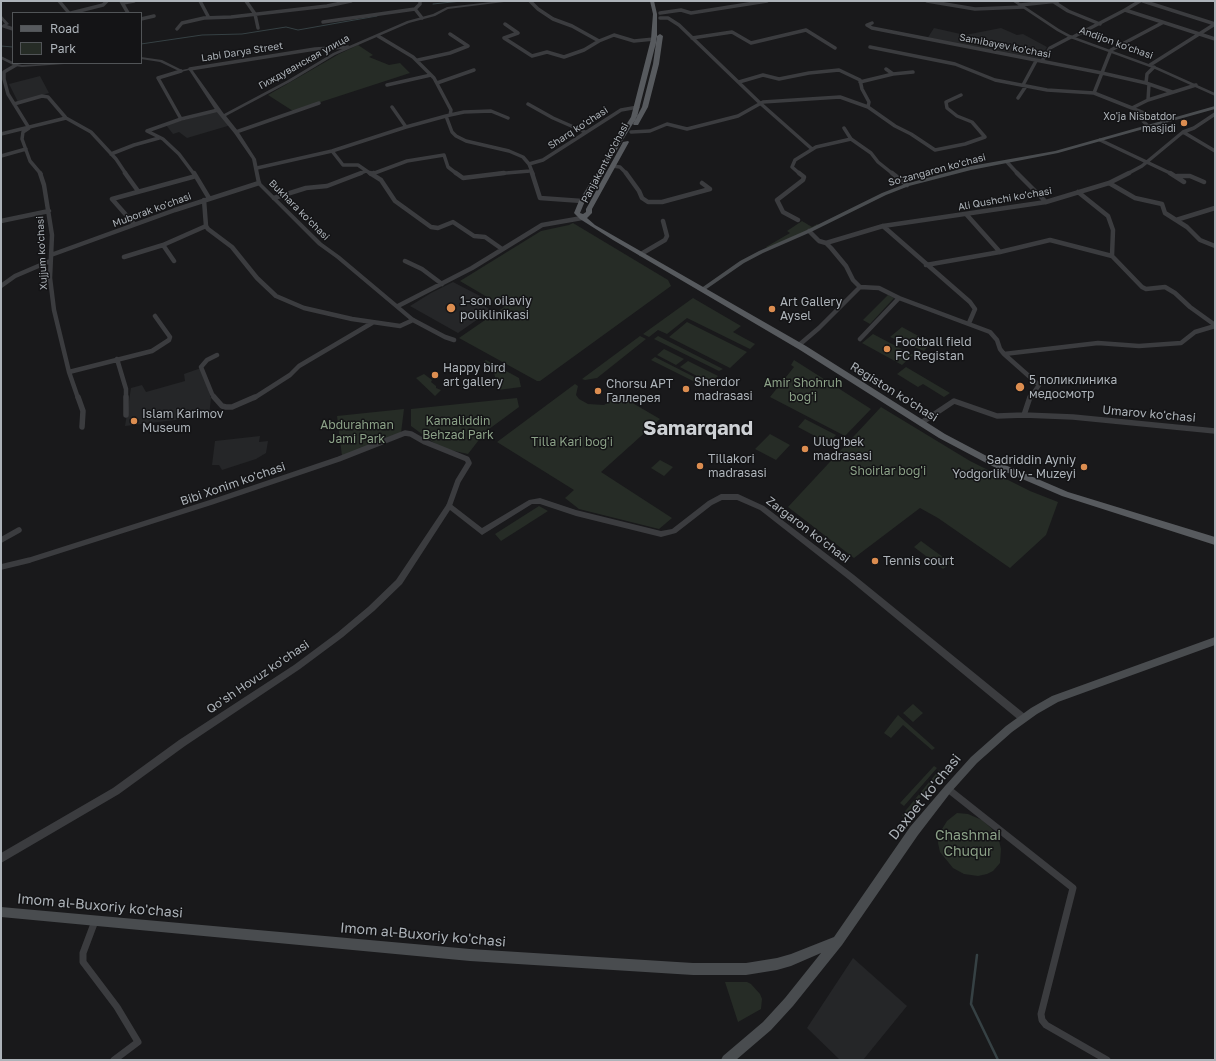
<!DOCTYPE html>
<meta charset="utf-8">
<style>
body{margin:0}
#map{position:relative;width:1216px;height:1061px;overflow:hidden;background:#19191b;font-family:"Golos Text",sans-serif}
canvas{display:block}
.frame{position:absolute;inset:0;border:2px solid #adb3b9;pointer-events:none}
.legend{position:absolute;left:12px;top:12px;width:130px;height:52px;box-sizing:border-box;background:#141416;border:1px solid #515457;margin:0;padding:5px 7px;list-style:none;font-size:12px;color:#adb3b9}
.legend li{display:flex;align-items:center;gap:8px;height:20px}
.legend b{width:20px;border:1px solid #515457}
</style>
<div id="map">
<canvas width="1216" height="1061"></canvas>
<div class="frame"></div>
<ul class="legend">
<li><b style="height:5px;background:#575a5e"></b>Road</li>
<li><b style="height:11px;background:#262c26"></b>Park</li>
</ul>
</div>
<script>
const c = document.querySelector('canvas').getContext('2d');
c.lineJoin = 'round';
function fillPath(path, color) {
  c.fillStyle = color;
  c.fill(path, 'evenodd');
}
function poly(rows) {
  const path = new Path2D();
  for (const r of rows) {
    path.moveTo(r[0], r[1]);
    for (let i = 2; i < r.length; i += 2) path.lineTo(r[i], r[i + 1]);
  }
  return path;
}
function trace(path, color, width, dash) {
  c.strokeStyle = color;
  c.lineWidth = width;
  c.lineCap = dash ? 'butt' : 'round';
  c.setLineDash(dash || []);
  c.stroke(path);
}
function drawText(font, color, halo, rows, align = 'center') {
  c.font = font + ' "Golos Text",sans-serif';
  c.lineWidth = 3;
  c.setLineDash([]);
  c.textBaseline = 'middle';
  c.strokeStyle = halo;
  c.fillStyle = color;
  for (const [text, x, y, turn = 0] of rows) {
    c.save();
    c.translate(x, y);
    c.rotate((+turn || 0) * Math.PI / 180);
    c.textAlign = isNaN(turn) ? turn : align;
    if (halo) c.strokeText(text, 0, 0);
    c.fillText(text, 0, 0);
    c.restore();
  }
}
const built = poly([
 [934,28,965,35,1001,28,1017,35,1023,34,1047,47,1039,61,927,39],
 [40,76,49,93,18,102,9,84],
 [219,110,231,125,187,138,179,132,173,134,166,125],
 [453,282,482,297,476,301,491,310,458,333,410,306,431,293],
 [201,368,211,398,209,416,125,426,131,388,142,385,146,392,185,381,184,374],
 [260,436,259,442,268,441,266,453,256,459,222,470,219,465,212,465,215,441],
 [853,958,907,1006,863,1060,840,1060,807,1028]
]);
const green = poly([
 [358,45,373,55,369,57,389,65,400,63,410,73,293,111,268,95,339,54],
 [802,221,812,227,817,224,820,226,769,249,766,247,790,233,787,231],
 [573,223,668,280,671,286,540,381,537,381,459,338,504,307,460,281,541,231,569,225],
 [888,295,894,298,870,324,863,320],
 [693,298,741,326,733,332,755,344,750,349,687,318,667,334,658,330,649,337,643,334],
 [687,322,747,352,730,368,669,337],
 [902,327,931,343,924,351,890,337],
 [873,334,913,355,902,365,862,343],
 [640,336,646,339,597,378,585,380,582,379],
 [658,336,723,369,719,371,654,339],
 [664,349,684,359,676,365,657,355],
 [655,357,706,383,703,386,651,360],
 [486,360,519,378,521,387,498,390,493,368,483,362],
 [794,360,871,409,845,436,770,397,794,367,791,365],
 [688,361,718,376,710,383,680,367],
 [906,367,950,393,944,397,923,384,918,387,897,374],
 [424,374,432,380,431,382,436,386,436,388,441,390,435,396,416,378],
 [575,384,578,386,576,395,579,399,588,404,604,405,612,400,617,394,660,419,601,472,672,518,659,529,579,509,565,498,574,490,497,442],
 [517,398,519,407,485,432,468,454,441,448,411,426,411,409],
 [881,407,970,461,1030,491,1058,502,1046,535,1010,568,938,518,920,508,854,558,788,507],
 [404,409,401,433,342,456,337,416],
 [805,419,836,435,828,443,798,427],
 [770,434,790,445,776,460,755,449],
 [660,460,673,467,664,476,651,468],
 [539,506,548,511,501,541,495,534],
 [921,541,951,563,943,569,914,547],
 [913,704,923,713,913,722,903,713],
 [898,715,935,748,932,750,903,725,891,738,884,733],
 [934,766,937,768,904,806,900,803],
 [939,770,941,772,904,817,902,815],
 [957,813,968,814,982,820,991,828,998,836,1001,849,1000,863,993,871,987,874,978,876,964,874,953,868,940,852,938,843,939,834,947,821],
 [725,982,747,982,751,984,760,994,762,999,761,1009,738,1022]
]);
const streamFar1 = poly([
 [433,4,462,1],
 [141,44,202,35,242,34,286,27,298,30,377,16],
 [1,46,13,47]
]);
const stream = poly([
 [977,955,971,1004,998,1060]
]);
const minorFar3 = poly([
 [59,1,69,13],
 [121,1,128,13],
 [200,1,209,18],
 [246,1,255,14,258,28],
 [420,1,420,4,415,9,422,18],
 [927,1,975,9,1023,7],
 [1140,1,1125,10,1215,39],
 [1143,1,1215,24],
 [1054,2,1068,11,1100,24],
 [123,3,134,1],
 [1020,5,1058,1],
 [71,13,103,5,107,1],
 [660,13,681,10,691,13,767,1],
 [660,18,668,18,679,25,760,103,812,149],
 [141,19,154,16],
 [323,22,415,9],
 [872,23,867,25,872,28,1102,73,1146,83,1172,92],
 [505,24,518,33,504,38,532,56,547,52,564,57,584,50,599,41,572,26,553,19,538,9,530,1],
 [4,26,13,29],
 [177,29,182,23,204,18,231,17,327,6,351,1],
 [378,36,413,57,434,78,451,110,450,115,446,116,452,132,456,136,466,141,509,151,523,157,529,164,533,174],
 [1073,37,1125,10],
 [692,38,732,32,751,43,806,30,835,48],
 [599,41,614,35,634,41,654,39],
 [870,47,955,64,995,80,1047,90,1094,93,1132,108,1148,100,1196,85],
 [418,60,450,53,468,46,450,34],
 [1042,61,1050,48,1071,37],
 [16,65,4,72,4,79,8,94,29,128,23,132,22,139,30,161,41,174],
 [1150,65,1215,24],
 [190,69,315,49,348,47],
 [886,69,893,74],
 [181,71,158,78,181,119],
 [739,82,763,75,779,79,809,73,839,70,860,80,862,89,869,102,868,107],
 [860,82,893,74,913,72],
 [437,83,474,70],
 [1146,83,1147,74,1154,67],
 [387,85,431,75],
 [1023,85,1036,61],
 [1094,93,1111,50,1162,23],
 [1018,98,1026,86],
 [1148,100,1149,84],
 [14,104,42,96,48,97,66,118,91,132,116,159,126,174],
 [528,104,553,118,585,132],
 [392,107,406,127],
 [1132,108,1147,114,1143,121,1148,126],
 [450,115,464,112,491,111,508,118],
 [844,128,851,139],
 [236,132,319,103],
 [631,132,650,131,667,124,687,129,738,116,763,102,840,97,868,107,895,126,911,134,935,150,965,144,985,137,972,122,957,116,947,108,946,102,961,95],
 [1183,132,1215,151],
 [1,134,66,118],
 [1100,140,1172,174],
 [332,151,343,165,358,165,371,174],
 [111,154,134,145,159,138],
 [1,156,26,149],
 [1007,162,1018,174],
 [529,164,543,160,621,110,638,107],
 [612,166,620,167,627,174],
 [257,168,332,151,406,127,446,116],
 [194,174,179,154,163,139,147,131,181,119,218,110],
 [359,174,366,171],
 [372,174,407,161,444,155,448,167,457,174],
 [494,174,530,171],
 [800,174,792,167,795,160,816,147,851,139,871,153,878,162,893,174],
 [1127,174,1142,166,1183,132,1194,128,1215,114]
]);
const minorFar2 = poly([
 [40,173,44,185,52,235,50,278,54,310,69,372,78,398],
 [125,173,138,191],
 [194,173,209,198],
 [370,173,381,180,395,201,431,227,438,228,453,222,474,236,485,237,502,249],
 [456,173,463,178,504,173],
 [532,173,540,198,582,201],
 [626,173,639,191,642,198,648,202,662,202,710,189,702,183],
 [892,173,907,185],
 [1017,173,1046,202],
 [1170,173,1184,182],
 [371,174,374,173],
 [1177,176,1190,176,1204,182],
 [1109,183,1135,198,1162,204,1165,213,1187,227,1200,240,1215,246],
 [1078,192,1108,216,1113,230,1112,256,1142,287,1146,289,1165,287,1175,293,1190,307,1215,325],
 [274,198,306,188,327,186,361,173],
 [204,200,206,226,208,229,232,247,257,278,276,296,304,308,352,319,400,326,413,320,445,337,454,340],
 [966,214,1000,252],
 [798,220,783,212,777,200,803,180,804,177,799,173],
 [1176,220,1215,208],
 [1,221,49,211],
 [134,224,112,199,196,176],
 [883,226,970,302,975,309,969,323],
 [826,243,883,226,1046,202,1109,183,1129,173],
 [641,254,665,240,667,236,663,221],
 [51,255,175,210,259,183],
 [124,257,163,245],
 [174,261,163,245,206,226],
 [405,261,422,269,442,284],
 [926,265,1000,252,1050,240,1112,256],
 [1,286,15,276,50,261],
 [860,287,879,288,899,298,990,332,997,340,1000,349,1004,354,1039,385,1030,398],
 [398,306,472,268,542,225,582,218],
 [860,339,899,298],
 [799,345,819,328,860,287,853,280,846,266,831,248,826,243,819,241,809,231],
 [1004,354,1098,343,1139,346,1181,343,1195,332,1215,326],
 [117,359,126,389,126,398],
 [69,372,152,351,169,340,170,337,155,316],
 [215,398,212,394,201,367,207,360,217,355],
 [254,398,290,375,299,366,372,323]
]);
const minorFar1 = poly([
 [78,397,83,411,82,427],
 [126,397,126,415],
 [214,397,222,406,226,407,232,407,255,397],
 [1024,415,1030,397],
 [921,423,954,401,997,416,1024,415,1073,417,1215,431],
 [1,540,19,530],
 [1,567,30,560,212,502,339,459,405,433,411,434,425,442,467,459,469,463,458,481,449,506]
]);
const minor = poly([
 [948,789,1073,888,1041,1014,1042,1020,1046,1025,1107,1060],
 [95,921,83,953,83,962,117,1007,138,1042,114,1060]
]);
const tertiary = poly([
 [500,1,512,1,448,9,435,16,409,23,335,55,290,82,226,116,238,131,256,159,261,183,322,243,340,256,415,319,415,321,413,322,411,321,336,258,318,245,257,184,252,159,234,133,216,111,189,70,181,72,160,62,141,59,141,57,162,60,182,70,191,68,224,114,288,80,333,53,407,21,433,14,447,7,500,1],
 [1012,1,1017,1,1059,29,1072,36,1157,67,1215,93,1215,96,1155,69,1070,38,1057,31,1012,1],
 [1,15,9,24,1,28,1,26,5,24,1,19,1,15],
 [1,56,13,62,13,63,22,65,66,63,64,64,22,67,15,66,1,59,1,56],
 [721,494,738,494,764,506,854,575,1026,715,1027,718,1026,721,1023,722,1020,721,848,579,760,510,737,500,722,500,712,505,676,533,661,537,576,516,540,504,532,504,482,535,450,510,402,584,374,611,343,637,300,669,185,746,119,794,1,863,1,853,113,788,179,740,294,665,337,633,368,607,396,580,447,504,451,504,482,528,529,500,540,498,576,510,661,531,672,529,708,501,721,494]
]);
const secondary = poly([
 [1215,106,1215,109,1058,153,971,170,909,186,886,195,811,232,763,253,744,263,705,290,703,291,700,289,740,261,759,251,807,230,882,193,905,184,971,166,1055,151,1215,106],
 [1215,637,1215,645,1058,702,1037,714,1012,732,977,763,951,792,918,835,842,945,793,1006,771,1030,736,1060,721,1060,723,1056,763,1022,785,998,821,953,791,966,777,970,746,975,693,975,470,961,1,917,1,907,470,949,693,963,746,963,777,958,791,954,834,937,910,827,945,786,971,757,1006,726,1031,708,1052,696,1215,637]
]);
const primary = poly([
 [650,1,654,1,657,14,657,39,637,117,585,201,580,213,583,214,586,212,586,209,623,142,628,141,629,142,592,209,592,213,587,218,595,225,806,346,945,434,998,462,1068,492,1215,537,1215,545,1062,496,992,466,939,438,800,350,613,240,580,219,574,213,579,201,631,117,651,39,653,14,650,1],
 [660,34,663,36,659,64,648,107,638,125,634,125,633,124,642,107,653,64,657,36,660,34]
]);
const markers = [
 [1184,123,4,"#dc8d50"],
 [451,308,5,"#dc8d50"],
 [772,309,4,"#dc8d50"],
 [887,349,4,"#dc8d50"],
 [435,375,4,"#dc8d50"],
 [1020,387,5,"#dc8d50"],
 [686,389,4,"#dc8d50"],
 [598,391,4,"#dc8d50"],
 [134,421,4,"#dc8d50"],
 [805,449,4,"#dc8d50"],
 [700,466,4,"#dc8d50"],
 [1084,467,4,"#dc8d50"],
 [875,561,4,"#dc8d50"]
];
const farStreetnames = [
 ["Andijon ko'chasi",1116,43,20],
 ["Samibayev ko'chasi",1005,46,11],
 ["Labi Darya Street",242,52,-9],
 ["Гиждуванская улица",304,62,-29],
 ["Sharq ko'chasi",578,128,-33],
 ["Panjakent ko'chasi",605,163,-62],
 ["So'zangaron ko'chasi",937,170,-15],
 ["Ali Qushchi ko'chasi",1005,199,-10],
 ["Muborak ko'chasi",152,210,-20],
 ["Bukhara ko'chasi",299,210,45],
 ["Xujjum ko'chasi",42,253,-93]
];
const farPoinames = [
 ["Xo'ja Nisbatdor",1176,117],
 ["masjidi",1176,129]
];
const poiNames = [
 ["1-son oilaviy",460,301],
 ["poliklinikasi",460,315],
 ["Art Gallery",780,302],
 ["Aysel",780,316],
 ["Football field",895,342],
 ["FC Registan",895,356],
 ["Happy bird",443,368],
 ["art gallery",443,382],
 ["5 поликлиника",1029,380],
 ["медосмотр",1029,394],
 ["Sherdor",694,382],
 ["madrasasi",694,396],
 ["Chorsu АРТ",606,384],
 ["Галлерея",606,398],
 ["Islam Karimov",142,414],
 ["Museum",142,428],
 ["Ulug'bek",813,442],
 ["mаdrаsasi",813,456],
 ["Tillаkori",708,459],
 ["madrasasi",708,473],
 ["Sadriddin Ayniy",1076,460,"right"],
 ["Yodgorlik Uy - Muzeyi",1076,474,"right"],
 ["Tennis court",883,561]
];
const parkNames = [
 ["Amir Shohruh",803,383],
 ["bog'i",803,397],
 ["Kamaliddin",458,421],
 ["Behzad Park",458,435],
 ["Abdurahman",357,425],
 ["Jami Park",357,439],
 ["Tilla Kari bog'i",572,442],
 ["Shoirlar bog'i",888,471]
];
const streetNames = [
 ["Registon ko'chasi",894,392,32],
 ["Umarov ko'chasi",1149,414,5],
 ["Bibi Xonim ko'chasi",233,484,-19],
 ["Zargaron ko'chasi",808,530,37],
 ["Qo'sh Hovuz ko'chasi",258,677,-34]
];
const nearStreetnames = [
 ["Daxbet ko'chasi",925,797,-51],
 ["Imom al-Buxoriy ko'chasi",100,906,5],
 ["Imom al-Buxoriy ko'chasi",423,935,5]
];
const nearParknames = [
 ["Chashmai",968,836],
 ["Chuqur",968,852]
];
const townNames = [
 ["Samarqand",698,429]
];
fillPath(built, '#252628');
fillPath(green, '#262c26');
trace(streamFar1, '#364144', 1);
trace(stream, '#364144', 2.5);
trace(minorFar3, '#3b3c3f', 3.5);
trace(minorFar2, '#3b3c3f', 4.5);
trace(minorFar1, '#3b3c3f', 5.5);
trace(minor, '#3b3c3f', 7);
fillPath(tertiary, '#3b3c3f');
fillPath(secondary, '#494c4f');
fillPath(primary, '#575a5e');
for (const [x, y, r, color] of markers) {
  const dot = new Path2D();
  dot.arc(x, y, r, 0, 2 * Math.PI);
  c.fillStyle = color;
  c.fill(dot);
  trace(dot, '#141416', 1.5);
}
drawText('10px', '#adb3b9', '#141416', farStreetnames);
drawText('10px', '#adb3b9', '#141416', farPoinames, 'right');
drawText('12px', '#adb3b9', '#141416', poiNames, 'left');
drawText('12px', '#8ba187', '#141416', parkNames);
drawText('12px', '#adb3b9', '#141416', streetNames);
drawText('14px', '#adb3b9', '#141416', nearStreetnames);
drawText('14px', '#8ba187', '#141416', nearParknames);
drawText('bold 20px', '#ced1d5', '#141416', townNames);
</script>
